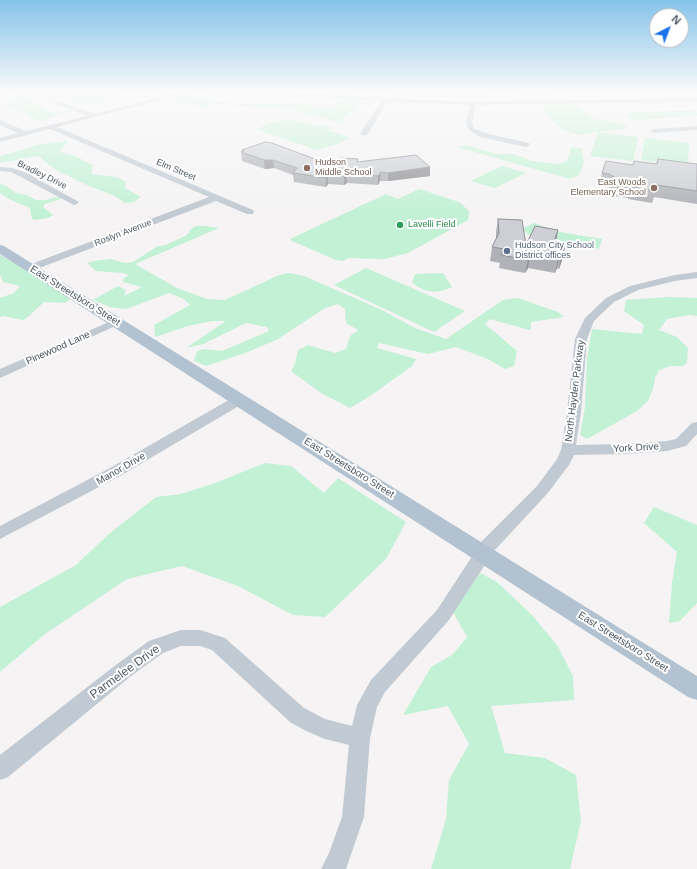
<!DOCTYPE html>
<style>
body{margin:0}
#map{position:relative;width:697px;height:869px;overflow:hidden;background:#f5f3f3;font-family:Helvetica,sans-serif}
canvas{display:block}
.north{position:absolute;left:649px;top:8px;width:40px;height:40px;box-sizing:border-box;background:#fff;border:1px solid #b7bbc0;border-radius:50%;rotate:42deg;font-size:11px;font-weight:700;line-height:16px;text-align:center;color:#4a5661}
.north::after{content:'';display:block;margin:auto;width:14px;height:18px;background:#1a73e8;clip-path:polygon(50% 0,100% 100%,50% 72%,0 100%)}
</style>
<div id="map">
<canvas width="697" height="869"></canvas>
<div class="north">N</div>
</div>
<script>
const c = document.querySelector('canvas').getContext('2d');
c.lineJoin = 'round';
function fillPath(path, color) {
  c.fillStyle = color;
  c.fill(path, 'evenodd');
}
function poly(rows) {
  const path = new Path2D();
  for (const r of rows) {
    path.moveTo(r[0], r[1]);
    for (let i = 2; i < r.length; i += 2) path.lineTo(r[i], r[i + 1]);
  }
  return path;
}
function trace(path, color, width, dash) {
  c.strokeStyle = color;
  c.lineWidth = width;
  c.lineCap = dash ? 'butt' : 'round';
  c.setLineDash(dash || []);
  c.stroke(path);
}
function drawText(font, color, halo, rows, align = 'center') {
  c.font = font + ' Helvetica,sans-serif';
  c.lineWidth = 4;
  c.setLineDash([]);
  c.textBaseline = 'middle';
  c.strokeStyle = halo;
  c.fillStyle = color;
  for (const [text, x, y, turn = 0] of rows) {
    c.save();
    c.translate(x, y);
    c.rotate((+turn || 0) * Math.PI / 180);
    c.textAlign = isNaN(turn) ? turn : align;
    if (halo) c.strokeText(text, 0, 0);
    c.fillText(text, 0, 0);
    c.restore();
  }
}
const green = poly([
 [33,91,87,91,126,96,85,105,65,98,43,102,32,98,26,99,41,106,48,111,56,113,76,110,77,111,55,115,54,117,38,122,24,111,1,108,13,100,13,96],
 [389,91,479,91,487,93,488,98,411,97,397,96],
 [188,95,197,98,238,104,305,103,324,107,335,105,338,101,368,102,342,118,344,124,294,110,211,104,208,108,163,101],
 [544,105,576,105,582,111,591,115,594,119,610,121,627,126,625,129,598,132,638,137,633,161,590,156,598,132,580,135,563,130,548,117,544,112],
 [691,110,697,113,697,116,635,120,625,117,635,112],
 [291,119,314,126,320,124,333,128,327,130,350,138,338,144,316,150,256,129,271,123],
 [645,138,689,143,688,166,641,160],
 [69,141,60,150,63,153,75,156,93,165,91,174,116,177,125,181,125,188,141,197,134,202,125,203,115,196,89,186,56,170,38,156,0,163,0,156,41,144],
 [467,145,497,154,513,154,533,161,558,164,567,161,571,147,582,148,584,163,579,175,570,179,457,147],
 [502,166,526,173,495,188,470,181],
 [0,184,5,185,16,193,27,195,36,200,46,200,60,196,64,198,45,204,43,207,53,215,48,218,36,220,32,219,30,208,9,199,0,193],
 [419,189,459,202,469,211,468,220,408,253,384,259,348,258,343,261,336,260,292,241,290,239,386,194,398,199],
 [534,223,560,232,602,239,599,249,533,238,522,229],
 [196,226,206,226,219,228,135,264,177,288,207,299,225,300,279,275,289,273,304,276,382,310,415,328,446,339,503,300,518,298,558,312,564,317,531,322,531,329,529,330,490,319,485,324,517,351,514,366,505,369,488,359,456,347,428,354,379,343,377,348,416,359,412,366,370,396,350,408,321,393,291,371,295,364,298,350,308,345,335,353,346,349,350,336,358,330,346,323,345,309,338,304,325,308,278,339,248,352,206,366,194,361,197,351,204,349,222,351,269,331,267,327,246,323,203,344,186,348,226,321,212,321,188,326,155,337,154,325,190,305,184,299,169,293,126,309,110,307,93,300,118,286,126,290,124,296,142,287,123,282,124,278,129,275,123,273,96,271,87,263,94,261,111,259,125,263,133,262,158,246,166,245,187,235,191,229],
 [0,255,17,264,73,297,65,303,44,302,28,317,23,320,3,316,0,317,0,298,14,293,20,286,3,282,0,274],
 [366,268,465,311,434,332,334,285],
 [443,273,452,287,444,290,435,292,424,290,416,286,412,282,415,274],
 [669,297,697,298,697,316,689,315,667,319,659,330,677,337,688,348,687,363,683,366,671,366,659,370,655,378,653,389,648,401,637,411,587,439,580,435,585,407,587,358,592,329,642,334,644,325,624,311,626,300],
 [265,463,291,466,324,493,338,478,406,522,386,559,325,617,293,615,238,586,182,566,127,579,45,634,0,672,0,607,76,565,110,533,156,497,181,494,215,483],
 [654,507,697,525,697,603,680,621,669,623,672,583,677,552,644,523],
 [480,573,497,582,531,614,557,645,573,676,574,700,491,706,505,753,545,758,576,775,581,821,570,869,431,869,446,819,449,780,469,744,448,706,403,715,431,667,452,655,467,637,453,612]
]);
const minor = poly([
 [3,91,14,91,0,96,0,92,3,91],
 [183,91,194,91,57,127,253,210,254,212,253,214,247,214,216,201,34,270,26,270,25,268,26,266,209,197,50,129,0,142,0,138,18,133,0,125,0,120,26,131,87,116,54,103,54,101,58,101,95,114,183,91],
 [208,91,253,91,455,101,697,98,697,102,476,105,472,123,474,128,485,133,529,143,530,145,526,147,480,137,469,130,466,123,470,105,387,102,368,134,364,136,360,134,381,101,211,93,208,91],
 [516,91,532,91,547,95,544,97,516,91],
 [697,126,697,130,654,133,650,131,654,129,697,126],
 [0,167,12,168,25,172,79,202,75,205,72,204,19,176,11,172,0,171,0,167],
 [697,272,697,278,675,281,638,290,614,302,594,321,587,339,581,412,576,445,626,444,667,441,676,439,692,423,697,422,697,434,686,446,667,451,626,454,574,455,569,465,547,494,494,551,449,620,385,692,377,707,370,738,364,817,346,869,321,869,329,853,342,817,349,745,325,739,306,731,290,722,212,650,200,646,181,646,163,653,131,676,8,777,0,780,0,755,117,664,149,641,181,630,200,630,225,638,304,708,325,719,352,726,357,705,371,680,437,610,482,541,537,486,557,459,561,450,567,412,575,339,585,318,606,298,630,286,675,275,697,272],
 [116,319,120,320,122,322,120,324,0,378,0,369,116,319],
 [239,396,244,397,246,400,244,403,120,476,0,539,0,526,110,468,234,397,239,396]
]);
const major = poly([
 [0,245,4,246,697,676,697,700,688,697,0,254,0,245]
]);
const wall = poly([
 [242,150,315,159,430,167,430,176,388,181,380,181,378,185,347,183,344,185,328,184,326,187,294,182,293,175,274,168,265,169,242,161,241,152,242,152],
 [658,159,697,166,697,204,654,197,652,203,628,199,628,198,614,196,615,191,606,186,599,185,602,173,633,165,656,164],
 [498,219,526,245,556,242,563,257,559,269,557,268,555,273,528,268,525,273,499,268,500,263,490,261,492,247,496,238,496,232]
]);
const shadedWall = poly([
 [264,160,273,160,274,168,265,169],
 [430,167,430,176,388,181,388,173],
 [381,172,380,181,378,185,378,176],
 [347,174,347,183,344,185,344,176],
 [328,175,328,184,326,187,326,178],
 [558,230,556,243,554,241],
 [566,243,563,257,559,269,561,255],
 [530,254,528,268,525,273,528,260],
 [560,255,557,268,555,273,558,259]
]);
const building = poly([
 [265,142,272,143,315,159,338,160,339,158,358,159,357,162,416,155,430,167,388,173,381,172,378,176,347,174,344,176,328,175,326,178,293,173,297,168,273,160,264,160,241,152,244,151,242,150,265,142],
 [658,159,697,164,697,191,657,185,656,191,631,187,631,186,617,184,618,179,609,174,602,173,606,161,633,165,634,161,657,164,658,159],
 [498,219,522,220,526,245,535,226,558,230,554,241,566,243,561,255,560,255,558,259,530,254,528,260,501,255,504,249,492,247,499,233,498,219]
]);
const markers = [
 [307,168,4,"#8d6e63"],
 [654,188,4,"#8d6e63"],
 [400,225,4,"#2e9e5b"],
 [507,251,4,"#5c6f8a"]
];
const farEducationnames = [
 ["Hudson",315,163],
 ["Middle School",315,173],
 ["East Woods",646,183,"right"],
 ["Elementary School",646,193,"right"]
];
const farStreetnames = [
 ["Elm Street",176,170,23],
 ["Bradley Drive",42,175,26],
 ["Roslyn Avenue",123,233,-21]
];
const farLeisurenames = [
 ["Lavelli Field",408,225]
];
const farServicenames = [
 ["Hudson City School",515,246],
 ["District offices",515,256]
];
const streetNames = [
 ["East Streetsboro Street",75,296,32],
 ["Pinewood Lane",58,348,-24],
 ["North Hayden Parkway",575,391,-83],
 ["York Drive",636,448,-3],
 ["East Streetsboro Street",349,468,32],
 ["Manor Drive",121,469,-30],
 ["East Streetsboro Street",623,642,32]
];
const nearStreetnames = [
 ["Parmelee Drive",125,672,-36]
];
fillPath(green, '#c3f1d5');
fillPath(minor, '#c1cad2');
fillPath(major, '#b3c2d1');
fillPath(wall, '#b0b2b7');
fillPath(shadedWall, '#909195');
fillPath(building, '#cdcfd5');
trace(building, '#909195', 1);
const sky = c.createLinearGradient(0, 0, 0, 213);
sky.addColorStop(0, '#85c3ea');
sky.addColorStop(0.43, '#fafafa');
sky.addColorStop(1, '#fafafa00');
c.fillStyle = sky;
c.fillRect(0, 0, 697, 213);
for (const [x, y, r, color] of markers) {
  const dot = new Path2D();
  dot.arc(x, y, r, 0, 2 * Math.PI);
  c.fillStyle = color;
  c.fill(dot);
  trace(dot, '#fff', 1.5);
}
drawText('9px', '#785e54', '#fff', farEducationnames, 'left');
drawText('9px', '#4a5661', '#fff', farStreetnames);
drawText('9px', '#27864d', '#fff', farLeisurenames, 'left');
drawText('9px', '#4e5e75', '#fff', farServicenames, 'left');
drawText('10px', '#4a5661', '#fff', streetNames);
drawText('12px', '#4a5661', '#fff', nearStreetnames);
</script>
